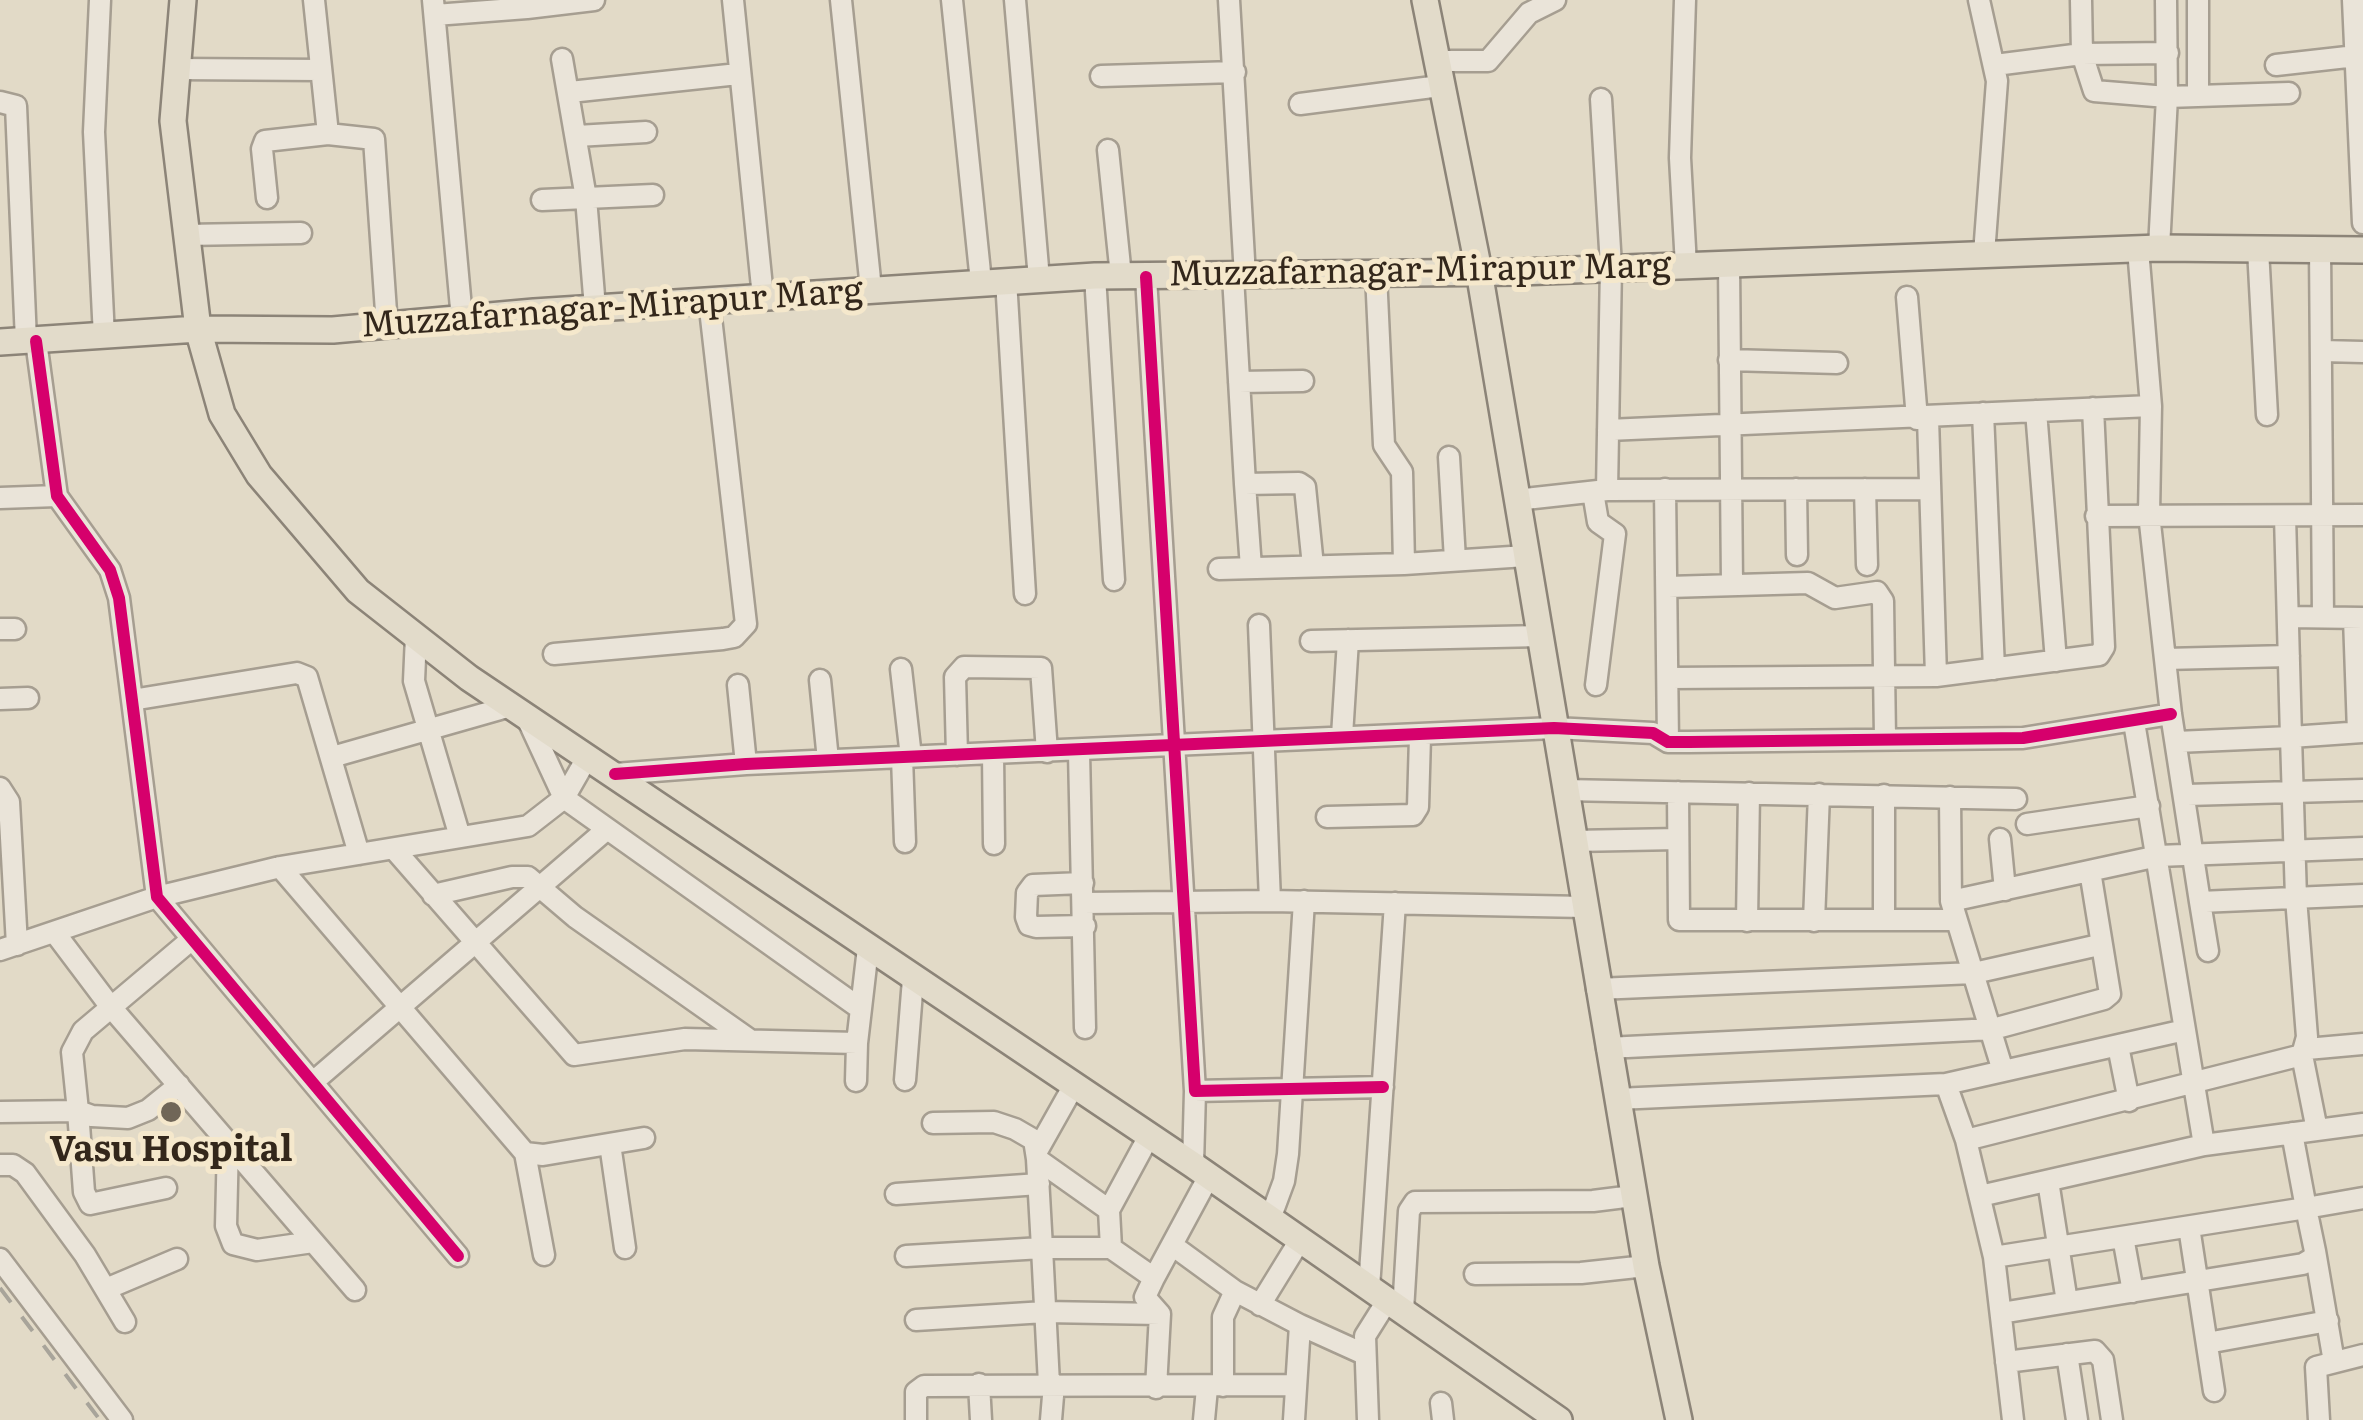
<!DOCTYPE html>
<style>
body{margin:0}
canvas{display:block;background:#e2dac7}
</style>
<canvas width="2363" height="1420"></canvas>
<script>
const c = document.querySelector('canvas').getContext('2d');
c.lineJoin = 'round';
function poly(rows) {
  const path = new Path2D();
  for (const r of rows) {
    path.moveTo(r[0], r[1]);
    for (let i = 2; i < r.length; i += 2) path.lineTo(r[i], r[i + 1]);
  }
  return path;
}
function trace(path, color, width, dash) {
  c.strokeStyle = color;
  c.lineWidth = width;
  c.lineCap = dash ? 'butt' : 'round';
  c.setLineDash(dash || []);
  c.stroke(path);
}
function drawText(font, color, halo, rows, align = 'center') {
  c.font = font + ' Literata,serif';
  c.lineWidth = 10;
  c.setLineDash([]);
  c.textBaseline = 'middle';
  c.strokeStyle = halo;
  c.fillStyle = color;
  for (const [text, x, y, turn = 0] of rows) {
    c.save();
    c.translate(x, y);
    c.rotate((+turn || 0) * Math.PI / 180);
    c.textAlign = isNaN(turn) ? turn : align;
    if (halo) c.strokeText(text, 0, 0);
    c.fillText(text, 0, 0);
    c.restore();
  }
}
const minor = poly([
 [100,0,94,132,104,337],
 [314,0,328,134],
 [433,0,462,319],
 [526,0,527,8,594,0],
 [733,0,763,297],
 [841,0,871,289],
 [952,0,981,282],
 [1015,0,1039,279],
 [1229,0,1245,276],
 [1685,0,1680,158,1686,266],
 [1979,0,1997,81,1984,254],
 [2081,0,2082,54,2094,91,2167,97,2166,0],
 [2353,0,2363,223],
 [435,15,527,8],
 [562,59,586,198,595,308],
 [1436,61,1488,61,1529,13,1555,0],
 [1995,65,2082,54,2168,53],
 [2276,65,2356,56],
 [177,69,319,70],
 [1101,76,1235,72],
 [570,92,738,74],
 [2198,96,2198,0],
 [1601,99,1611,266,1607,490],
 [0,102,16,106,26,341],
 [1300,104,1440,86],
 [577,136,646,132],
 [1108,150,1121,276],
 [267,198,262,149,265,141,328,134,374,139,387,326],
 [542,200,653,195],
 [185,235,301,233],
 [2159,248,2167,97,2289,93],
 [2258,249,2267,415],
 [2320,249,2323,617],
 [1729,264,1732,584],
 [1376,274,1384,445,1402,472,1404,564,1526,556],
 [1095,276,1114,580],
 [1233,276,1245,484],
 [1146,277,1195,1091,1383,1087],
 [1006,280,1025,594],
 [1907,297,1917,419],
 [36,341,57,496,110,570,119,598,157,897,458,1256],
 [2322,351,2363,352],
 [1729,360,1837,363],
 [1239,382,1303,381],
 [2151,406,2149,514,2171,714,2200,902,2363,895],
 [2036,411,2056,661],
 [1983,413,1994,669],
 [1928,418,1936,676],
 [1608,430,2151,406,2138,249],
 [1449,457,1455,560],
 [1665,489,1668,742],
 [1796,489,1797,555],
 [1865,489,1867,565],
 [1593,492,1598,522,1615,534,1596,685],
 [0,498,57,496],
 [1516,500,1607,490,1929,489],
 [2096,516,2363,515],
 [1251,568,1245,484,1299,483,1305,487,1313,566],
 [1219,569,1404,564],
 [1668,587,1808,583,1835,598,1877,592,1883,601,1885,738],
 [2288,617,2363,618],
 [2354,618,2358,732],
 [1259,625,1270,901],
 [0,629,15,629],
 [416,636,414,681,460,837],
 [1311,641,1541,636],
 [554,654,723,639,734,637,746,624,709,300],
 [2165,659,2289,656],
 [901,669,911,757],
 [1670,678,1936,676,2099,655,2104,647,2093,408],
 [820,680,828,760],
 [738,685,746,764],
 [0,699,28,698],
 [132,700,297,673,307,677,359,854],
 [526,716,564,798,861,1009],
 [2134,722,2204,1145],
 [1342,736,1348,640],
 [2176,742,2291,737,2285,516],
 [1079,752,1085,1028],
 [993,753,994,844],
 [957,755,955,677,964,667,1041,668,1047,752],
 [332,757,511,706],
 [902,757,905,842],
 [615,774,746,764,1554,728,1653,733,1668,742,1689,742,2023,738,2171,714],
 [0,788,9,802,17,945],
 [1564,790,2016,799],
 [1678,792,1679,920,1956,920],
 [2187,795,2363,790],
 [1950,797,1951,901,2003,1071],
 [1327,817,1413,815,1418,807,1420,737],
 [2027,824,2149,806],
 [2000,839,2005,890],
 [1573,841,1678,839],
 [394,849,574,1055,685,1039,857,1043,868,948],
 [280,867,525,1153,543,1155,644,1138],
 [1083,883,1033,885,1027,893,1026,917,1029,925,1036,927,1085,926],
 [433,895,512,877,528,877,575,917,750,1040],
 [1951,901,2158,856,2363,848],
 [2200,902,2208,951],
 [1084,903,1270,901,1585,907],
 [1884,919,1884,795],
 [1747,921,1749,793],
 [1814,921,1819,794],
 [55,933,110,1006,355,1290],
 [0,950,157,897,280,867,528,826,564,798,588,756],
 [1597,989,1974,973,2099,945],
 [2118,1046,2129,1101],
 [1607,1048,1993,1029,2104,999,2110,994,2090,871],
 [2307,1049,2363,1044],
 [2302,1055,2317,1130],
 [905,1080,913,979],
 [856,1081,857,1043],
 [313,1082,606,830],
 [1946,1084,1966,1140,1994,1257,2013,1420],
 [179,1085,148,1110,128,1118,92,1116,78,1111,72,1052,83,1031,192,939],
 [1617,1099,1946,1084,2185,1030],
 [0,1112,78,1111,84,1192,90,1204,166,1188],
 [933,1123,994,1122,1015,1129,1034,1140,1037,1159,1109,1210,1111,1248,1154,1278,1145,1297,1160,1314,1156,1388],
 [2292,1133,2306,1208,2363,1198],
 [1966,1140,2302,1055,2307,1037,2296,898,2291,737,2363,732],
 [228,1142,226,1226,233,1244,257,1250,313,1242],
 [610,1144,625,1248],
 [1037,1151,1073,1087],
 [525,1153,544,1255],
 [1037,1159,1042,1248,1111,1248],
 [0,1165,13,1165,25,1173,85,1255,125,1322],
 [1193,1165,1195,1091],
 [2048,1181,2067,1302],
 [896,1194,1039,1184],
 [1980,1196,2204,1145,2363,1124],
 [1109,1210,1149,1136],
 [1270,1219,1284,1181,1288,1154,1304,901],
 [2189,1227,2214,1391],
 [2123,1237,2133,1292],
 [1172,1245,1235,1291,1300,1325,1294,1420],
 [2315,1251,2334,1362],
 [906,1256,1042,1248,1049,1384],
 [1994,1257,2306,1208,2315,1251,2313,1258,2303,1264,2001,1313],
 [0,1259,122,1420],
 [1475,1274,1581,1273,1646,1266],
 [1154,1278,1209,1176],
 [1369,1288,1395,903],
 [106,1289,177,1259],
 [1260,1305,1300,1240],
 [1403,1311,1409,1211,1415,1202,1593,1201,1633,1196],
 [916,1320,1045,1312,1160,1314],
 [1300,1325,1364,1354],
 [2207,1343,2328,1321],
 [2067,1354,2077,1420],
 [2006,1362,2095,1351,2103,1360,2112,1420],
 [979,1384,981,1420],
 [1223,1386,1223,1317,1235,1291],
 [1441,1403,1443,1420],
 [916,1420,916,1392,924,1386,1296,1385],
 [1051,1420,1054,1384],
 [1204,1420,1207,1388],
 [1368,1420,1365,1336,1387,1301],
 [2319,1420,2316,1367,2363,1355]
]);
const major = poly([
 [183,0,173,121,198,329,222,414,259,475,358,591,469,678,1193,1165,1559,1420],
 [1425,0,1479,271,1646,1266,1679,1420],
 [0,342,198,329,333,330,534,312,1095,276,1519,272,2159,248,2363,250]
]);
const rail = poly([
 [0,1288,100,1420]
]);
const cycleway = poly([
 [1146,277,1195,1091,1383,1087],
 [36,341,57,496,110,570,119,598,157,897,458,1256],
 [615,774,746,764,1554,728,1653,733,1668,742,1689,742,2023,738,2171,714]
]);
const markers = [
 [171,1112,12,"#706657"]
];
const streetNames = [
 ["Muzzafarnagar-Mirapur Marg",1420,271,-1],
 ["Muzzafarnagar-Mirapur Marg",612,309,-4]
];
const poiNames = [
 ["Vasu Hospital",171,1151]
];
trace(minor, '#a69e91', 25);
trace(major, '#8c8478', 30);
trace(minor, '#eae4d9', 20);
trace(major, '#e2dbca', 25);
trace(rail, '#a8a49a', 4, [18, 18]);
trace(cycleway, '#d6006c', 12);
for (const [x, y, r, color] of markers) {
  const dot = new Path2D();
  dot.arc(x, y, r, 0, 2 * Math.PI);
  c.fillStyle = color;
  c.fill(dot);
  trace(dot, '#f5e8cc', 4);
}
drawText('35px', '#33271b', '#f5e8cc', streetNames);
drawText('bold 35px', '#33271b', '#f5e8cc', poiNames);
</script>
